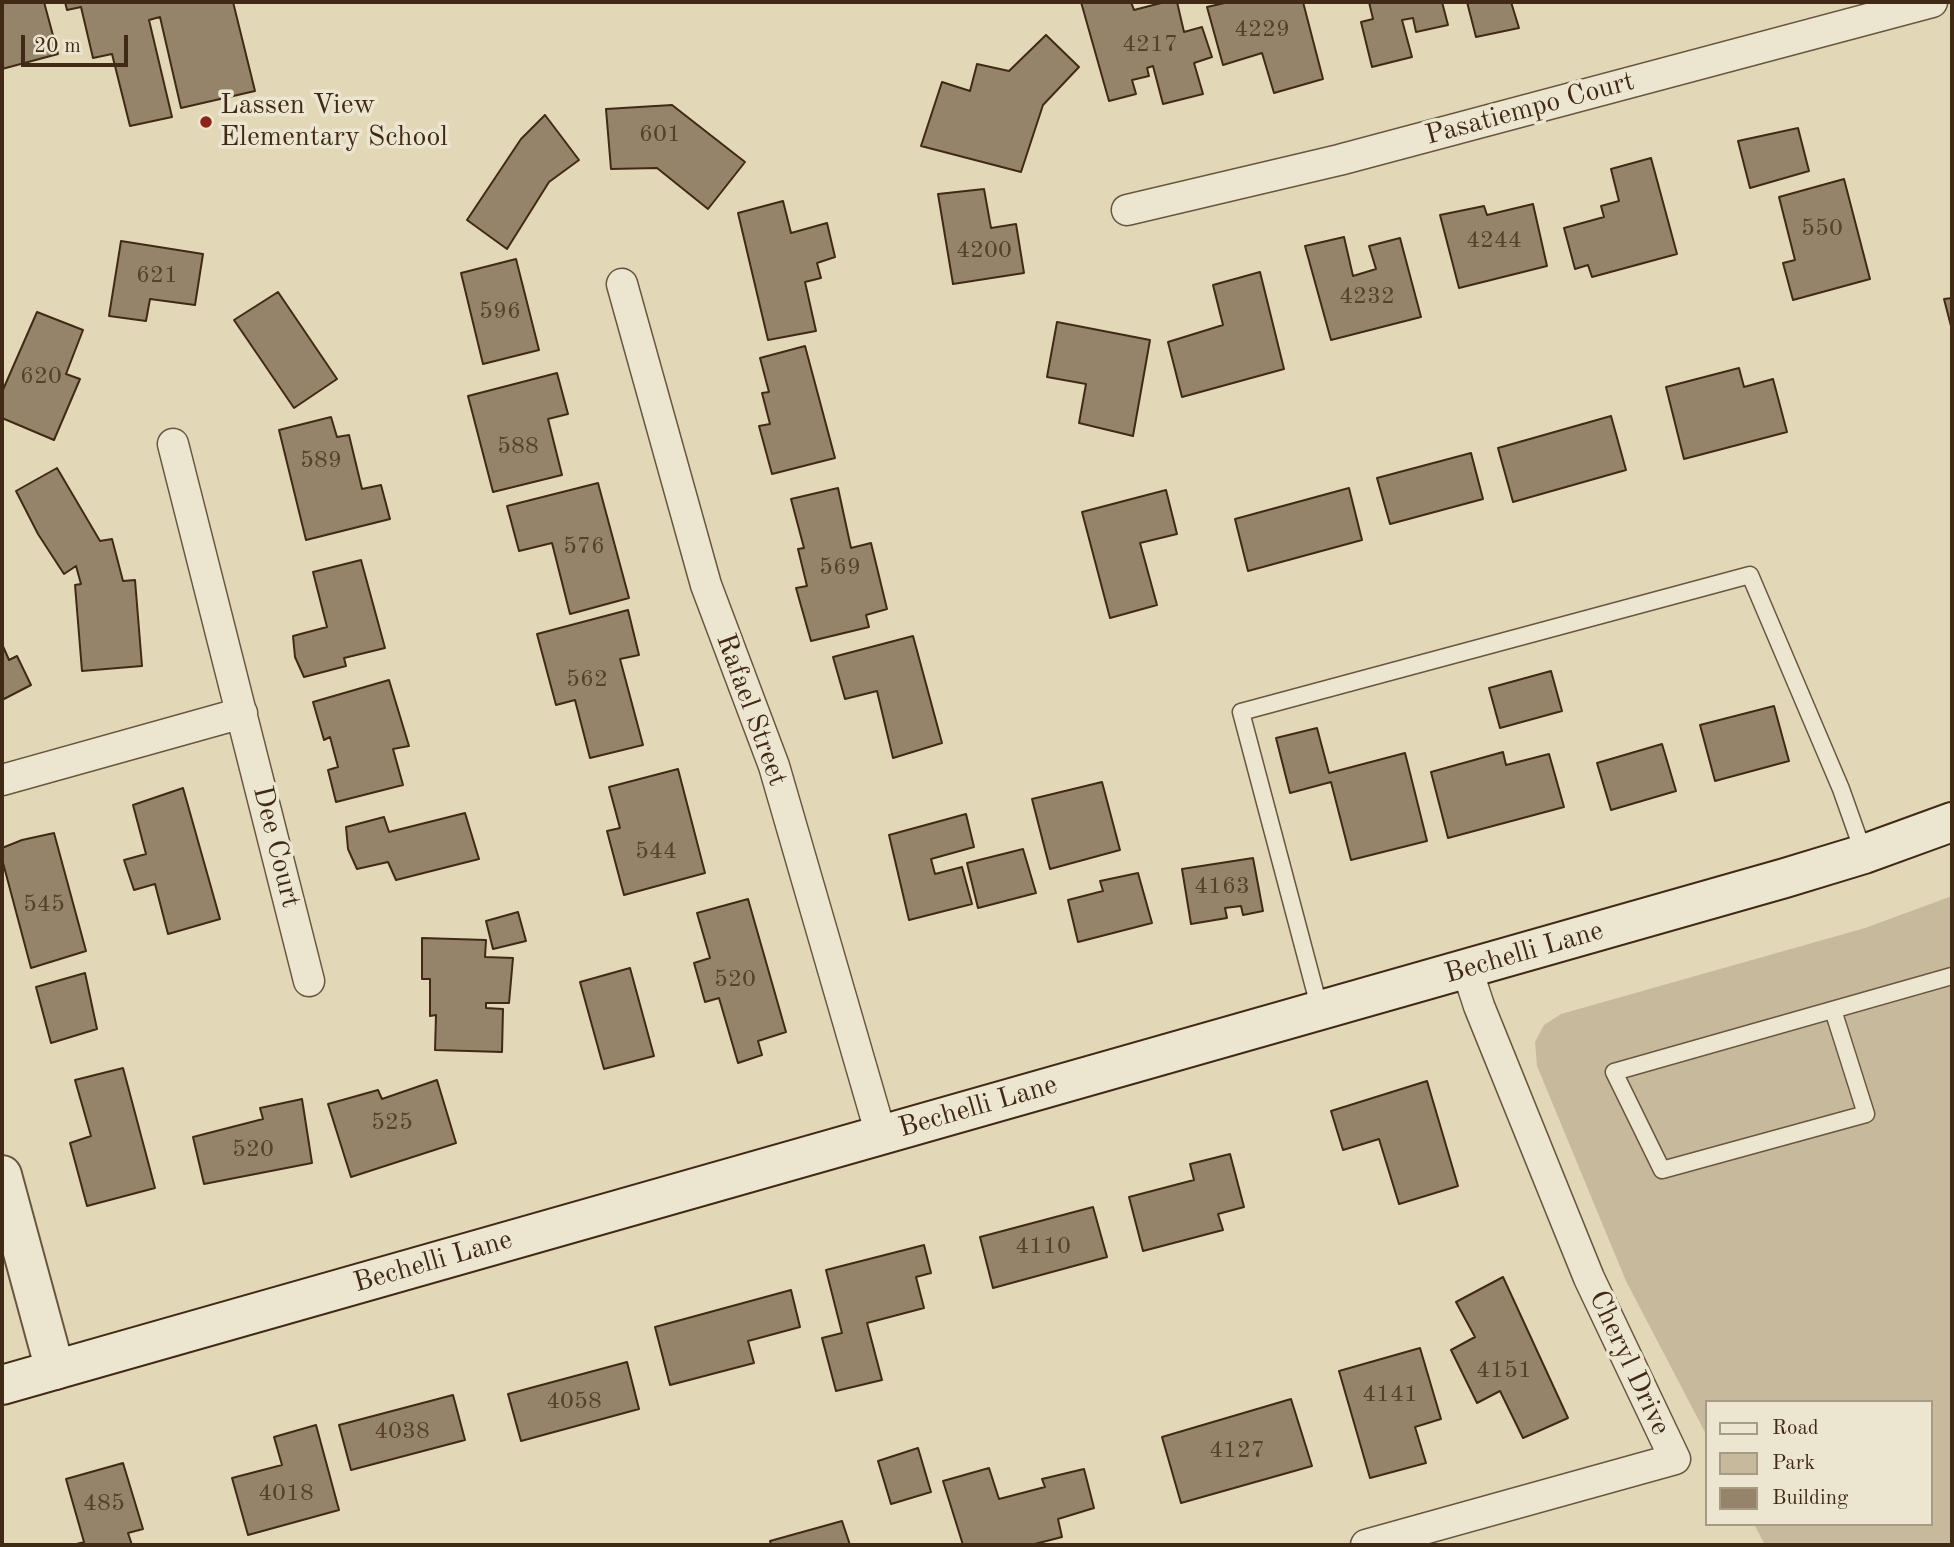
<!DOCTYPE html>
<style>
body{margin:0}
#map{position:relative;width:1954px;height:1547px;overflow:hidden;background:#e2d8b8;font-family:"Old Standard TT",serif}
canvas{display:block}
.frame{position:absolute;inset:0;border:4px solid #412a15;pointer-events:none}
.legend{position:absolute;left:1705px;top:1400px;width:228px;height:126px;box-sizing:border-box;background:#ece6d1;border:2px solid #a89b86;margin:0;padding:9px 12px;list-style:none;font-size:21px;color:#412a15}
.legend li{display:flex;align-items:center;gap:14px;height:35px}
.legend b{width:35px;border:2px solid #a89b86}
.scale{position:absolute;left:21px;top:35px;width:107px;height:32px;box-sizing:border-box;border:4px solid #412a15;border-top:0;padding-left:9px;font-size:21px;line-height:24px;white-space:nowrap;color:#412a15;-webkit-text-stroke:5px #ece6d1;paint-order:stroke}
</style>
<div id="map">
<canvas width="1954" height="1547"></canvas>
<div class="frame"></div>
<ul class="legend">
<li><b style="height:9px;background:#ece6d1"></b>Road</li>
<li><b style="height:19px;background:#c7ba9c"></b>Park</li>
<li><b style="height:19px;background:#95846a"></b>Building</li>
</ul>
<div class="scale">20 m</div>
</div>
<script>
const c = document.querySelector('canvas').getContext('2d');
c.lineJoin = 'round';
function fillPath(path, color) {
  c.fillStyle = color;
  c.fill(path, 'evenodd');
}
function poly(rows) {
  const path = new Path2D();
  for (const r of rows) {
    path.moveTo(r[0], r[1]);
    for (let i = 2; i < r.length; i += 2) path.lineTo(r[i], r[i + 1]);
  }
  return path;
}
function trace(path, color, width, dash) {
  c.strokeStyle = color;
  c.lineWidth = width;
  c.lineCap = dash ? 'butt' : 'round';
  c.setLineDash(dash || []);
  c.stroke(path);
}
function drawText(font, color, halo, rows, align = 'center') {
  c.font = font + ' "Old Standard TT",serif';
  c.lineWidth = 7;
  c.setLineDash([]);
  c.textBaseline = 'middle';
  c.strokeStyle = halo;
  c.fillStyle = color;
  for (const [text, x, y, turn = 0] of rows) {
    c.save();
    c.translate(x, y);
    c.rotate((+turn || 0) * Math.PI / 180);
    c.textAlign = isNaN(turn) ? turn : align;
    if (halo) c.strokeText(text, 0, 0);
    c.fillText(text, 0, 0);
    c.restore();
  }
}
const green = poly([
 [1952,896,1952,1545,1765,1545,1754,1524,1931,1524,1931,1402,1707,1402,1707,1436,1626,1281,1537,1066,1535,1042,1544,1025,1561,1014,1865,928]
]);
const building = poly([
 [2,2,44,2,58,54,2,69,2,2],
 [65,2,233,2,255,91,181,108,160,17,149,20,172,117,130,126,112,54,93,58,81,7,67,10,65,2],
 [1081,2,1131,2,1134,10,1165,2,1177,2,1184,32,1202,27,1212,57,1194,63,1203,94,1163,104,1153,66,1147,68,1149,76,1132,80,1136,94,1109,101,1081,2],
 [1229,2,1303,2,1323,79,1274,93,1262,53,1223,65,1207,7,1229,2],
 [1369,2,1442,2,1448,25,1416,32,1413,18,1402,20,1412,57,1372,67,1361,22,1373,19,1369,2],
 [1467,2,1511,2,1519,28,1476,37,1467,2],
 [1046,35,1079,67,1043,105,1021,172,921,146,942,82,970,91,977,64,1009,71,1046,35],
 [672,105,745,162,708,209,657,168,611,169,606,109,672,105],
 [545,115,579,160,549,182,507,249,467,220,521,139,545,115],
 [1798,128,1809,171,1750,188,1738,141,1798,128],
 [1651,158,1677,254,1592,277,1588,265,1575,269,1564,228,1604,217,1601,206,1619,201,1611,169,1651,158],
 [1844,179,1870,279,1793,300,1783,263,1795,260,1779,197,1844,179],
 [984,189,991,228,1016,224,1024,273,953,284,938,194,984,189],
 [783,201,791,233,827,223,835,257,817,263,821,278,805,282,816,331,768,340,738,213,783,201],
 [1533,204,1547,266,1459,288,1440,215,1484,206,1487,215,1533,204],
 [1344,237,1353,276,1376,269,1369,246,1400,238,1421,317,1331,340,1305,246,1344,237],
 [121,241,203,254,195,305,150,299,146,321,109,316,121,241],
 [516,259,539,350,483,364,461,273,516,259],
 [1260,272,1284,369,1182,397,1168,342,1223,325,1213,285,1260,272],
 [278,292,337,379,294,408,234,320,278,292],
 [1952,298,1952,330,1944,299,1952,298],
 [37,312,83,330,66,374,80,379,54,440,2,418,2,392,37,312],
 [1057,322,1150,340,1133,436,1079,423,1086,384,1047,377,1057,322],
 [805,346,835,458,772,474,759,426,770,424,762,393,769,392,760,358,805,346],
 [1739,368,1744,387,1773,379,1787,432,1684,459,1666,387,1739,368],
 [557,373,568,414,548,419,562,475,493,492,468,396,557,373],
 [1611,416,1626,470,1513,502,1498,448,1611,416],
 [331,417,337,437,349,435,362,489,381,485,390,519,306,540,279,430,331,417],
 [1471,453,1483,499,1390,524,1377,478,1471,453],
 [57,468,100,541,112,539,123,581,135,580,142,666,82,671,75,585,81,584,76,566,64,574,38,534,16,491,57,468],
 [598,483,629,598,570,614,552,543,519,551,507,506,598,483],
 [838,488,851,548,871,543,887,609,866,615,869,627,811,641,796,588,807,586,798,549,804,548,791,499,838,488],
 [1349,488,1362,540,1248,571,1235,519,1349,488],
 [1166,490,1177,534,1140,543,1157,605,1110,618,1082,512,1166,490],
 [361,560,385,648,344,658,346,666,304,677,295,657,293,636,327,627,313,572,361,560],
 [628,610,639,655,620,659,643,745,590,758,575,700,556,705,537,634,628,610],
 [913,636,942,743,893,758,877,691,845,699,833,657,913,636],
 [2,644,9,660,17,656,31,685,2,700,2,644],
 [1551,671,1562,711,1500,728,1489,688,1551,671],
 [389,680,409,746,393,749,403,785,336,802,328,770,338,767,330,737,324,740,313,702,389,680],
 [1774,706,1789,761,1715,781,1700,725,1774,706],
 [1317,728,1329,773,1405,753,1427,841,1351,860,1331,782,1290,793,1276,738,1317,728],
 [1662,744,1676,791,1611,810,1597,763,1662,744],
 [1503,752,1506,765,1549,754,1564,807,1448,838,1431,772,1503,752],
 [678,769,705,873,624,895,607,831,620,828,609,787,678,769],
 [1102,782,1120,850,1050,869,1032,799,1102,782],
 [183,788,220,919,168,934,155,884,134,890,124,860,146,854,133,805,183,788],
 [465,813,479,859,396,880,388,862,357,869,348,849,346,827,384,817,389,832,465,813],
 [966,814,974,847,931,859,935,874,962,867,972,904,909,920,889,835,966,814],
 [54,833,86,951,31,968,2,859,2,848,22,840,54,833],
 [1023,849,1036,893,978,908,967,863,1023,849],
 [1253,858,1263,911,1243,915,1241,906,1225,908,1227,918,1191,924,1182,869,1253,858],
 [1138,873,1152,923,1078,942,1068,900,1103,891,1100,881,1138,873],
 [748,899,786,1032,758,1041,762,1055,738,1063,719,998,705,1002,694,963,710,958,697,913,748,899],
 [518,912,526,941,493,949,486,921,518,912],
 [422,938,486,940,485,957,513,958,509,1003,486,1003,486,1008,503,1009,502,1052,435,1050,436,1015,430,1016,430,979,422,979,422,938],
 [630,968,654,1056,604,1069,580,982,630,968],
 [85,973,97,1029,51,1043,36,987,85,973],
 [123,1068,155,1188,87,1206,70,1143,91,1136,75,1080,123,1068],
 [437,1080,456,1143,351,1177,328,1104,378,1090,382,1099,437,1080],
 [1427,1081,1458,1186,1399,1204,1379,1139,1343,1150,1331,1111,1427,1081],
 [302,1099,312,1163,204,1184,193,1137,263,1119,260,1108,302,1099],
 [1230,1154,1244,1207,1218,1214,1223,1230,1143,1251,1129,1197,1194,1180,1190,1164,1230,1154],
 [1093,1207,1107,1257,993,1288,980,1237,1093,1207],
 [924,1245,931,1273,916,1277,924,1308,867,1323,882,1380,836,1391,822,1338,842,1333,826,1270,924,1245],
 [1503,1277,1568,1418,1523,1438,1500,1391,1477,1403,1451,1350,1475,1337,1456,1302,1503,1277],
 [791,1290,800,1327,748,1341,754,1363,670,1385,655,1327,791,1290],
 [1420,1348,1441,1419,1415,1427,1426,1463,1370,1478,1339,1371,1420,1348],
 [627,1362,639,1409,521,1441,508,1394,627,1362],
 [453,1395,465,1440,351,1470,339,1425,453,1395],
 [1291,1399,1312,1466,1181,1503,1162,1437,1291,1399],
 [316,1425,339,1510,248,1535,232,1478,282,1465,274,1437,316,1425],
 [918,1448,931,1492,891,1504,878,1461,918,1448],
 [123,1463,143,1529,128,1533,132,1545,73,1545,84,1542,66,1479,123,1463],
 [989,1468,999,1499,1045,1487,1042,1479,1084,1469,1094,1508,1058,1519,1062,1537,1031,1545,963,1545,943,1481,989,1468],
 [842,1521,850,1545,771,1545,770,1541,842,1521]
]);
const service = poly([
 [1320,1010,1241,712,1750,575,1841,789,1864,854],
 [1833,1010,1866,1114,1662,1170,1614,1072,1952,976]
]);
const minor = poly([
 [1127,210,1339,160,1932,2],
 [622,284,706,585,774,766,881,1135],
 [173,444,309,981],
 [2,780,242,713],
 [1366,1545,1675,1459,1589,1278,1479,1006,1467,969]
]);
const tertiary = poly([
 [2,1175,55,1370]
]);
const secondary = poly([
 [2,1385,1785,878,1864,854,1952,822]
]);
const markers = [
 [206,122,7,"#8f2418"]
];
const numberNames = [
 ["4229",1262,30],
 ["4217",1150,45],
 ["601",660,135],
 ["550",1822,229],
 ["4244",1494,241],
 ["4200",984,251],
 ["621",157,276],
 ["4232",1367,297],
 ["596",500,312],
 ["620",41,377],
 ["588",518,447],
 ["589",321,461],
 ["576",584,547],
 ["569",840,568],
 ["562",587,680],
 ["544",656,852],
 ["4163",1222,887],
 ["545",44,905],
 ["520",735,980],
 ["525",392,1123],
 ["520",253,1150],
 ["4110",1043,1247],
 ["4151",1504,1371],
 ["4141",1390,1395],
 ["4058",574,1402],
 ["4038",402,1432],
 ["4127",1237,1451],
 ["4018",286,1494],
 ["485",104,1504]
];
const poiNames = [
 ["Lassen View",220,106],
 ["Elementary School",220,138]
];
const streetNames = [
 ["Pasatiempo Court",1530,109,-15],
 ["Rafael Street",751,710,70],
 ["Dee Court",276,847,76],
 ["Bechelli Lane",1524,953,-16],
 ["Bechelli Lane",978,1107,-16],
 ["Bechelli Lane",433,1262,-16],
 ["Cheryl Drive",1629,1363,65]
];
fillPath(green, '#c7ba9c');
fillPath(building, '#95846a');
trace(building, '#412a15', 2);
trace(service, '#69563e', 19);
trace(minor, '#69563e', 33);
trace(tertiary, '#69563e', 42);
trace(secondary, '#412a15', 42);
trace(service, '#ece6d1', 16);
trace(minor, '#ece6d1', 30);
trace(tertiary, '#ece6d1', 38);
trace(secondary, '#ece6d1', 38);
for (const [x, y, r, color] of markers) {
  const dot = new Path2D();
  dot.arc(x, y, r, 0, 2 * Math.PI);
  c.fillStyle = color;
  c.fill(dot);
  trace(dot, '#ece6d1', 2.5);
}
drawText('24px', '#56402a', null, numberNames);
drawText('28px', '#412a15', '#ece6d1', poiNames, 'left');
drawText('28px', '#412a15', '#ece6d1', streetNames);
</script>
